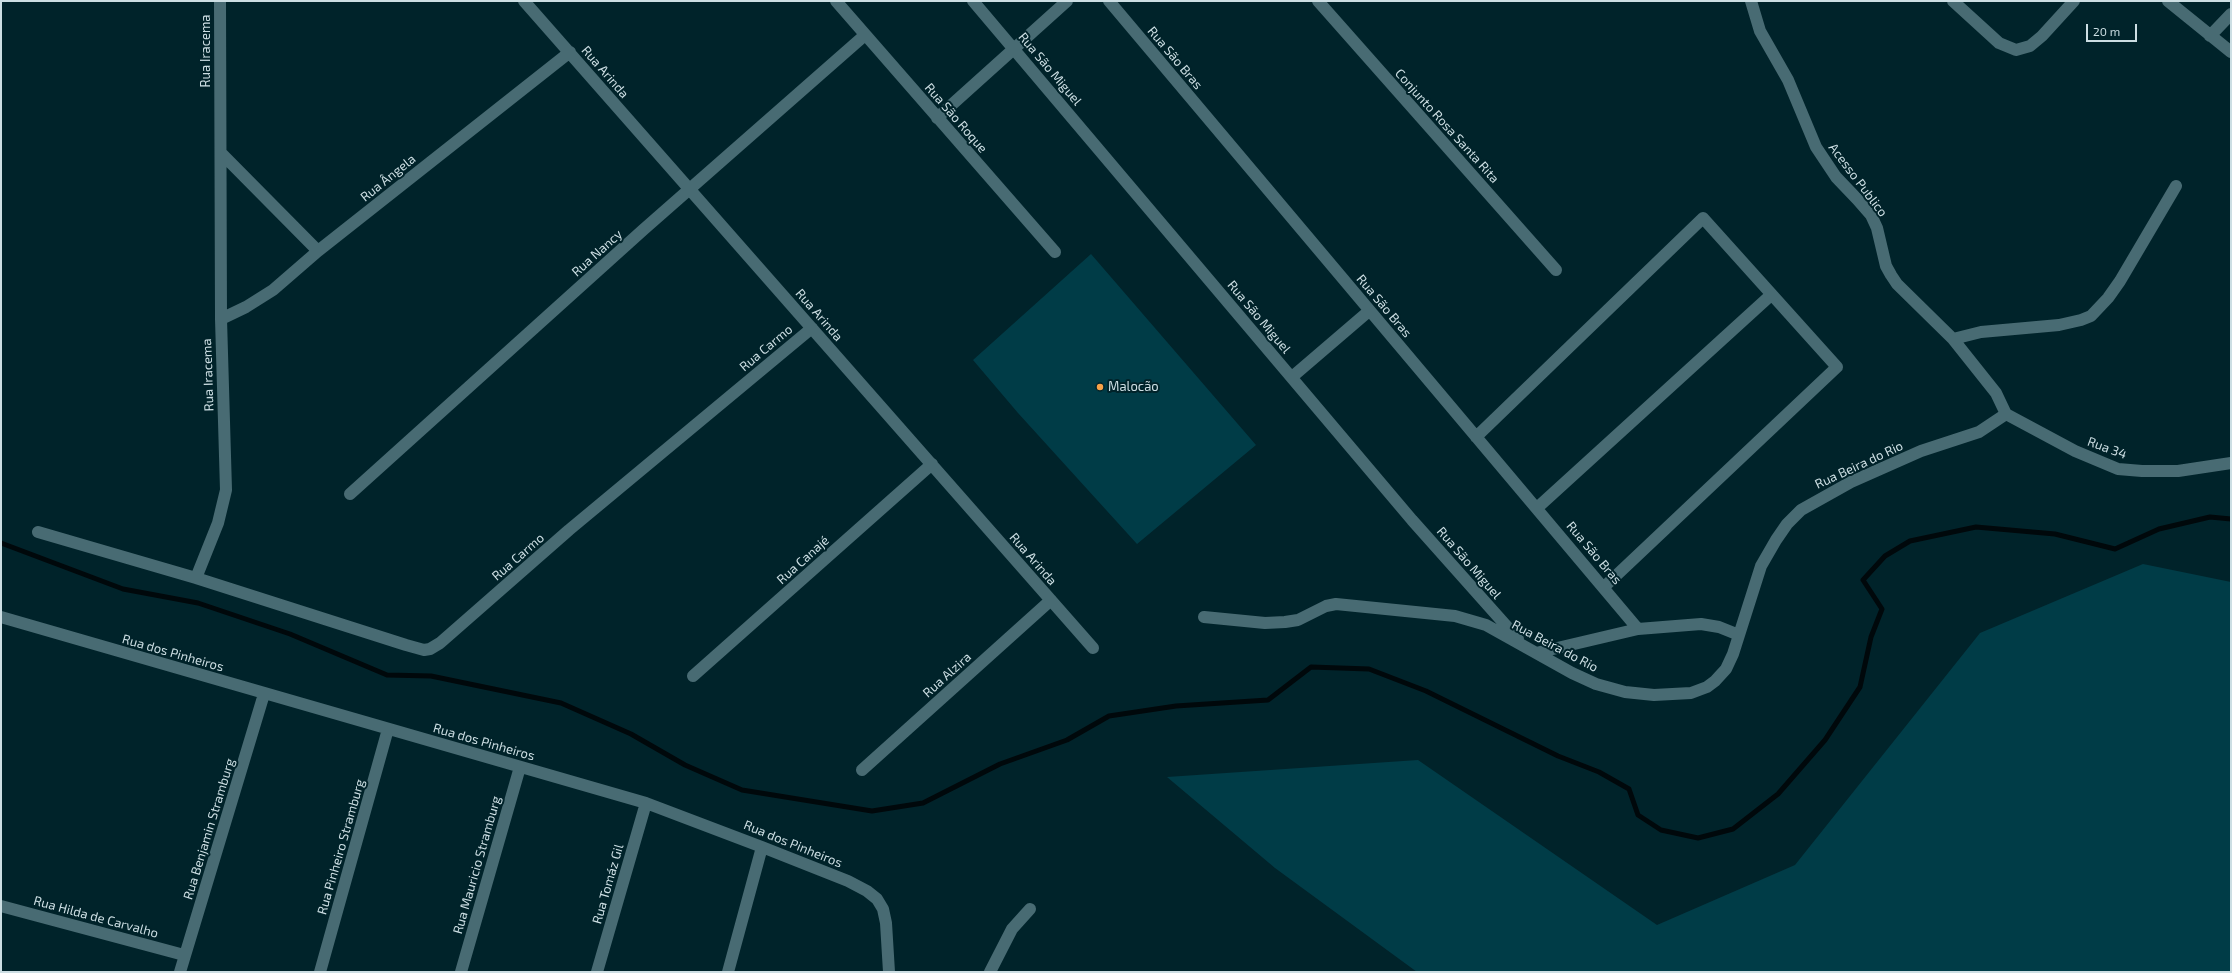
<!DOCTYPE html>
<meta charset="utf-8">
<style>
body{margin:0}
#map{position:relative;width:2232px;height:973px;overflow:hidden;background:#00232a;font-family:"Exo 2",sans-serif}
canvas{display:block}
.frame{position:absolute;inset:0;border:2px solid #ccdee3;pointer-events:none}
.scale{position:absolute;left:2086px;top:24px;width:51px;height:18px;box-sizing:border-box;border:2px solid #ccdee3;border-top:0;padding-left:5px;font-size:12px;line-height:14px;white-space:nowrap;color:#ccdee3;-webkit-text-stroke:3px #00232a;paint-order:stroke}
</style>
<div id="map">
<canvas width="2232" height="973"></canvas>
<div class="frame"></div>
<div class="scale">20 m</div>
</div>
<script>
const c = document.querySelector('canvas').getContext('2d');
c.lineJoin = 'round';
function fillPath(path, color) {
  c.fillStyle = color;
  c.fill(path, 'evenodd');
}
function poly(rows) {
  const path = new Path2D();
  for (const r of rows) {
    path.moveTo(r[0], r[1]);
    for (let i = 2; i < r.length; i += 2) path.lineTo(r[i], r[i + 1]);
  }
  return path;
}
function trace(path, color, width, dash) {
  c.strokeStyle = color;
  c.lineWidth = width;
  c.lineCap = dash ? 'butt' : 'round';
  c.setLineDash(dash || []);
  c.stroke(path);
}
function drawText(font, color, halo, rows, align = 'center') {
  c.font = font + ' "Exo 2",sans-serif';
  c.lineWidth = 4;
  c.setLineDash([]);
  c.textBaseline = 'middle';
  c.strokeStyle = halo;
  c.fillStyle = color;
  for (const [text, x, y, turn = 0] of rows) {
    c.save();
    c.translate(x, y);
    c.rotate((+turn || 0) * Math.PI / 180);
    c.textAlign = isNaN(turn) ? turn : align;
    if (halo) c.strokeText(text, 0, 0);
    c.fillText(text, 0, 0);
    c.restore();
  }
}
const green = poly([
 [1091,254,1256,445,1137,544,1018,413,973,360],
 [2143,564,2231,582,2231,972,1417,972,1275,868,1167,777,1418,760,1657,925,1795,865,1980,633]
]);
const stream = poly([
 [1,543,123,589,198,603,290,634,387,675,431,676,561,703,631,734,685,765,742,790,872,811,923,803,1000,764,1067,740,1109,716,1176,706,1268,700,1311,667,1369,669,1426,691,1558,756,1599,772,1629,789,1638,815,1661,830,1698,838,1733,829,1778,794,1825,740,1860,687,1871,637,1882,609,1863,580,1885,556,1910,541,1976,527,2055,534,2115,549,2159,529,2210,517,2231,519]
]);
const minor = poly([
 [524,1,1093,648],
 [836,1,1055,252],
 [973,1,1412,520,1518,639],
 [1109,1,1638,629],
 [1318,1,1556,270],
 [1751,1,1760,31,1788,80,1816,147,1836,177,1857,199,1871,215,1877,228,1886,266,1891,275,1897,284,1953,339],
 [1953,1,1999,43,2016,50,2030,46,2042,36,2074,1],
 [2168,1,2231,52],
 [2210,36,2231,14],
 [937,118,1067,1],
 [221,153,318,251],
 [221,319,246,307,273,290,318,251,570,52],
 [1292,377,1369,311],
 [2006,414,1996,393,1953,339,1981,332,2059,325,2081,320,2091,316,2108,298,2120,281,2176,186],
 [2006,414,2075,451,2118,469,2142,471,2178,471,2231,463],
 [1476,437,1703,218,1837,367,1604,587],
 [350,494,643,230,865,35],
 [1537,508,1771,295],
 [38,532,196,578,218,523,226,490,221,319,220,1],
 [196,578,406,645,424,650,430,649,440,643,569,530,812,328],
 [1,617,646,803,762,847,848,881,867,891,877,899,883,909,886,923,889,972],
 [1204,617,1265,623,1285,622,1298,620,1326,606,1336,604,1455,616,1486,625,1572,673,1596,684,1625,692,1654,695,1691,693,1707,687,1715,681,1726,669,1733,654,1761,566,1776,540,1787,524,1801,510,1851,482,1921,451,1979,432,2006,414],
 [1536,653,1638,629,1701,624,1719,627,1739,635],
 [693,676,932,464],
 [862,770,1051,600],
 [1,906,184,955],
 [180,972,264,694],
 [320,972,388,729],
 [461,972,520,767],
 [597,972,646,803],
 [728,972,762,847],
 [990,972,1012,929,1030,909]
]);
const markers = [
 [1100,387,4,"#f7a248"]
];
const streetNames = [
 ["Rua Iracema",206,51,-90],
 ["Rua São Bras",1175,58,50],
 ["Rua São Miguel",1050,69,50],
 ["Rua Arinda",605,72,49],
 ["Rua São Roque",956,118,49],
 ["Conjunto Rosa Santa Rita",1447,126,48],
 ["Rua Ângela",388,178,-39],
 ["Acesso Publico",1858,180,53],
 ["Rua Nancy",597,253,-42],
 ["Rua São Bras",1384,306,50],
 ["Rua Arinda",819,315,49],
 ["Rua São Miguel",1259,317,50],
 ["Rua Carmo",766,348,-40],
 ["Rua Iracema",208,375,-92],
 ["Rua 34",2107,448,20],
 ["Rua Beira do Rio",1859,465,-25],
 ["Rua São Bras",1594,553,50],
 ["Rua Carmo",518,557,-41],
 ["Rua Arinda",1033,559,49],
 ["Rua Canajé",803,560,-42],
 ["Rua São Miguel",1469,563,49],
 ["Rua Beira do Rio",1555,646,28],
 ["Rua dos Pinheiros",173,653,16],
 ["Rua Alzira",947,675,-42],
 ["Rua dos Pinheiros",484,742,16],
 ["Rua Benjamin Stramburg",209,829,-73],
 ["Rua dos Pinheiros",793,844,22],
 ["Rua Pinheiro Stramburg",341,847,-74],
 ["Rua Mauricio Stramburg",477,865,-74],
 ["Rua Tomáz Gil",608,884,-74],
 ["Rua Hilda de Carvalho",96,917,15]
];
const poiNames = [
 ["Malocão",1108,387]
];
fillPath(green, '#003c47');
trace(stream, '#00080b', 5);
trace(minor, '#486b73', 12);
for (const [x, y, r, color] of markers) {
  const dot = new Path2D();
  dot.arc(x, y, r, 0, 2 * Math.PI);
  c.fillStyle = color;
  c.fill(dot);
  trace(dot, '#00232a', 1.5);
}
drawText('13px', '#ccdee3', '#00232a', streetNames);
drawText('13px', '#ccdee3', '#00232a', poiNames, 'left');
</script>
